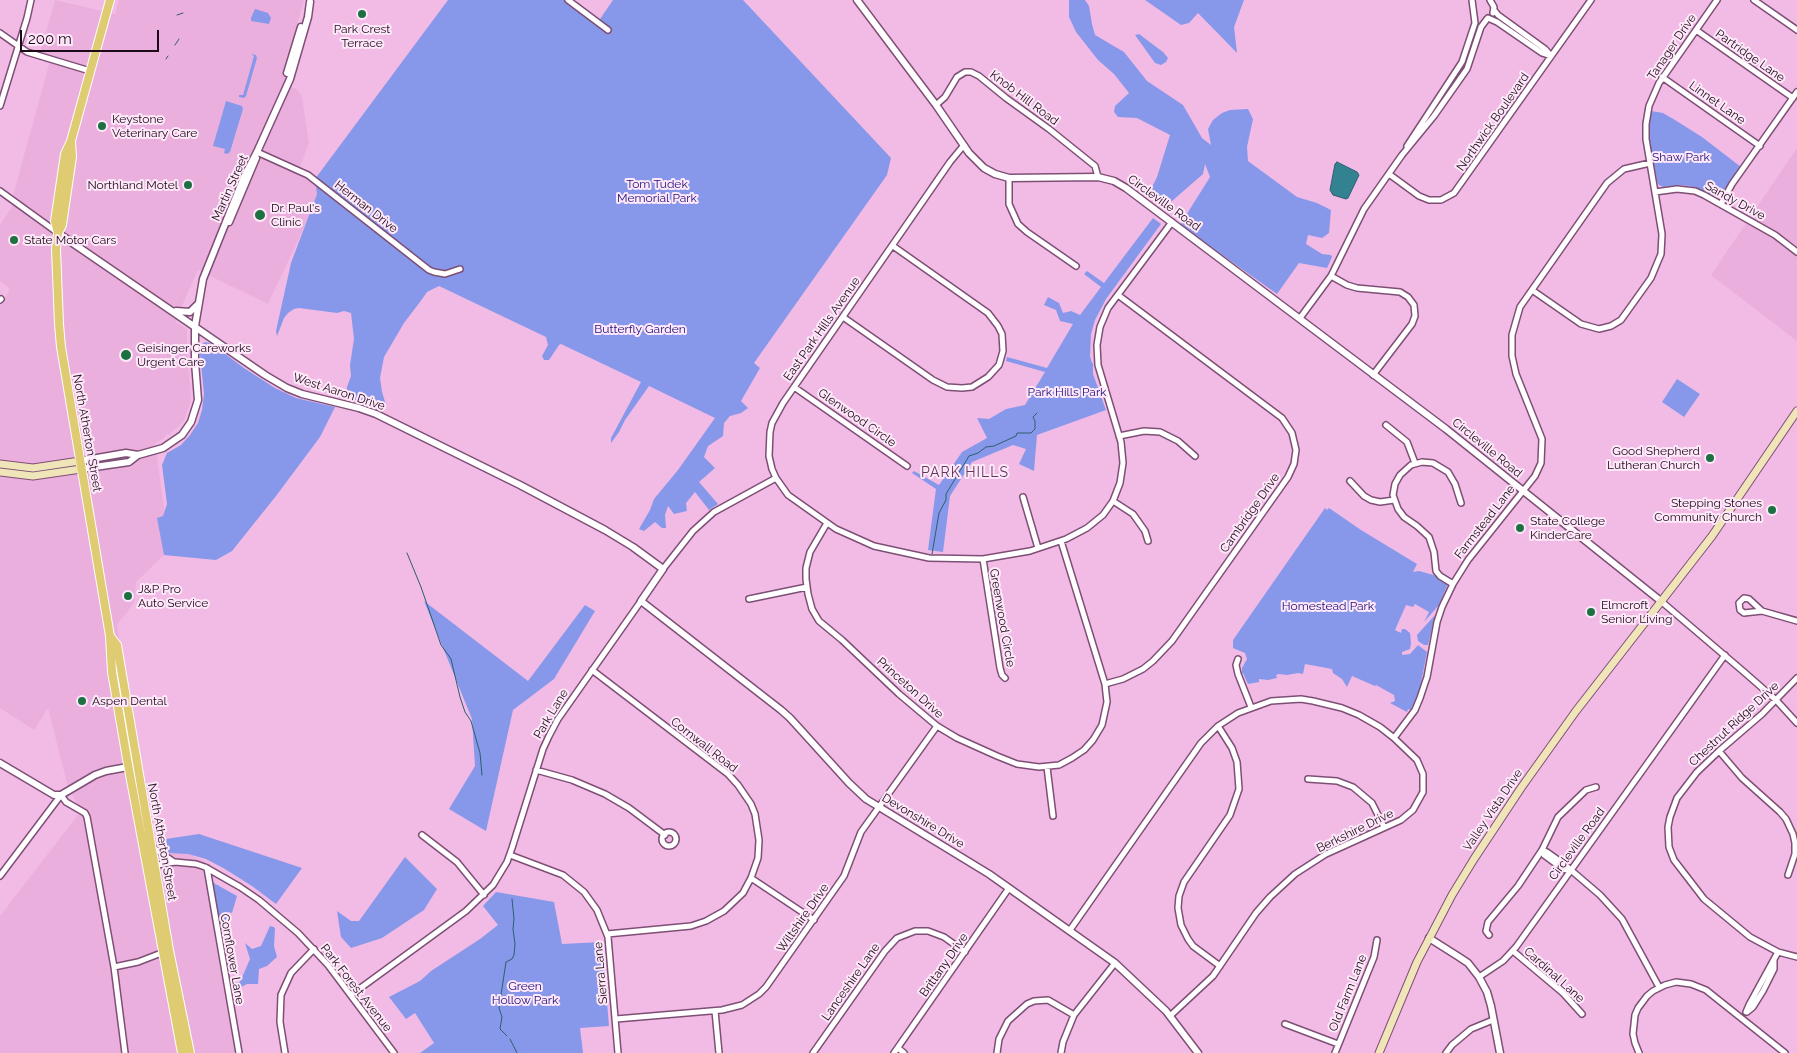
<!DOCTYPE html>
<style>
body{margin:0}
#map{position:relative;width:1797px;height:1053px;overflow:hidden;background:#f1bbe5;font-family:Raleway,sans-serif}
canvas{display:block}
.scale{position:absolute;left:20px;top:30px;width:139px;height:22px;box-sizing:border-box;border:2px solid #1d0a19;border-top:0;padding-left:6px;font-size:15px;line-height:18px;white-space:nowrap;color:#1d0a19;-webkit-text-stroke:4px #fee8f9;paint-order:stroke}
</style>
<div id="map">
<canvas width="1797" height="1053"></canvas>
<div class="scale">200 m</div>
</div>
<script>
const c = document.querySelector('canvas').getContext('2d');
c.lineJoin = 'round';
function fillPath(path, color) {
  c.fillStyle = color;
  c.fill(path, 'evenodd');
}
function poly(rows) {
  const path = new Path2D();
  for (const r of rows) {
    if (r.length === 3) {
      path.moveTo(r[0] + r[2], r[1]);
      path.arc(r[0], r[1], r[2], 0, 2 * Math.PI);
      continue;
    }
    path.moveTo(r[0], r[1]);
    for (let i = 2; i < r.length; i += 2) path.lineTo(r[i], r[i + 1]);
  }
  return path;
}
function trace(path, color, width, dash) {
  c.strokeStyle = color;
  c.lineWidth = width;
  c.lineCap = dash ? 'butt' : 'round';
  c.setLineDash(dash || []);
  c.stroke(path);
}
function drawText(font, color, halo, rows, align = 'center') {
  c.font = font + ' Raleway,sans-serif';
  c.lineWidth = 4;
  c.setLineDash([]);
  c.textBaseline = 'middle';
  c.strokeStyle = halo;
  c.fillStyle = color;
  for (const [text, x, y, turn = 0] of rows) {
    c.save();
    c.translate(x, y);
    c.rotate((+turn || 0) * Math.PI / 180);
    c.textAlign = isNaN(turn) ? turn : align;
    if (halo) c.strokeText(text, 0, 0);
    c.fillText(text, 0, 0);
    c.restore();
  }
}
const built = poly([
 [55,0,115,14,119,0,304,0,288,57,296,61,289,86,298,90,302,97,309,143,299,170,315,179,317,194,308,219,268,304,198,270,181,308,176,322,187,329,187,352,191,396,190,404,183,422,169,435,167,434,163,439,155,443,170,549,136,582,134,603,117,625,156,840,204,861,219,962,235,1053,0,1053,0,916,81,811,68,787,48,708,34,730,0,708,0,301,5,298,10,289,0,281,0,225,15,202,12,199,50,61,39,57],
 [1797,148,1797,341,1711,275]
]);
const green = poly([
 [448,0,568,0,598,22,613,0,743,0,891,158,887,175,754,363,760,368,741,401,748,408,741,413,730,416,724,423,723,436,708,446,704,457,715,468,699,482,718,504,709,510,695,492,686,503,687,511,674,514,668,506,665,515,666,528,662,528,655,522,644,531,639,529,650,510,654,499,678,470,715,418,649,386,625,420,619,432,611,443,611,438,641,382,561,344,559,345,549,360,544,360,542,356,548,345,546,337,439,286,427,292,420,302,404,323,384,357,380,378,382,392,386,405,383,410,347,397,347,387,351,376,350,365,354,339,351,313,344,311,337,313,299,308,294,309,288,313,284,318,277,336,276,331,291,263,317,194,315,179],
 [1069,0,1085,0,1089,6,1092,24,1095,35,1124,52,1147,81,1183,105,1202,138,1211,145,1208,129,1213,120,1222,113,1230,110,1248,109,1253,119,1247,147,1248,161,1297,197,1317,203,1331,210,1329,233,1322,238,1308,235,1306,244,1322,254,1331,255,1332,257,1327,268,1299,263,1277,294,1180,225,1210,177,1205,164,1203,174,1172,201,1164,201,1156,198,1147,191,1151,189,1157,177,1170,135,1137,118,1118,117,1114,112,1115,106,1129,93,1114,74,1098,60,1076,32,1069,17],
 [1145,0,1244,0,1234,27,1237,53,1198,13,1189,23,1181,25],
 [255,9,268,13,271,18,269,24,251,21,251,18],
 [1139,34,1163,52,1168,58,1166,62,1161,65,1155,63,1135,35],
 [251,54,256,55,257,58,246,96,244,98,239,97,239,95,243,95,254,56],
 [226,101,242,106,243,109,230,152,227,154,224,153,225,149,213,146],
 [1651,111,1663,113,1675,120,1702,137,1741,167,1723,195,1716,197,1701,190,1690,186,1678,185,1663,187,1659,185,1657,182,1650,142,1649,126],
 [1153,218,1161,224,1106,299,1095,320,1091,334,1090,356,1092,363,1093,363,1093,374,1106,410,1037,435,1034,471,1019,464,1026,449,1013,445,972,462,950,496,943,552,928,550,936,489,912,473,914,471,939,485,962,452,987,438,977,418,989,419,1006,409,1025,405,1045,372,1006,361,1007,357,1047,368,1073,324,1060,321,1056,310,1044,305,1048,297,1059,303,1063,313,1071,311,1080,315,1101,287,1084,274,1087,271,1104,283],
 [205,342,212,344,244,368,275,388,296,398,335,407,320,437,276,496,232,551,216,560,164,555,157,518,163,516,167,504,162,465,167,453,181,445,190,435,198,423,202,410,204,394,200,354,201,345],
 [1677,379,1700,394,1684,417,1662,402],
 [1325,508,1327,510,1329,508,1361,530,1417,564,1413,572,1419,571,1437,576,1447,582,1447,586,1439,605,1424,622,1429,612,1415,604,1413,607,1406,605,1395,630,1401,633,1402,629,1405,629,1410,633,1411,643,1410,649,1402,652,1402,655,1410,654,1418,645,1427,652,1420,688,1413,706,1410,710,1408,709,1407,712,1390,703,1395,701,1394,695,1376,685,1375,686,1352,676,1347,687,1342,679,1333,673,1332,669,1305,664,1303,674,1298,673,1287,675,1279,674,1276,675,1277,678,1268,680,1259,679,1259,682,1248,684,1243,673,1242,674,1242,668,1247,659,1245,653,1233,648,1233,640],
 [424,601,528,681,585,605,595,611,554,679,513,710,486,831,449,809,475,766,472,719],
 [1435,615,1428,645,1424,645,1418,641,1417,635],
 [199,834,302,868,276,904,252,886,225,869,206,859,188,854,170,853,161,848,159,840],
 [405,857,437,889,424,910,382,938,351,948,341,937,337,911,351,921,359,921],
 [212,882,237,896,232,913,228,912,223,932,221,933],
 [496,892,554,902,562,944,602,942,609,1026,580,1028,583,1053,420,1053,434,1043,415,1013,406,1019,389,997,420,981,431,971,480,939,498,925,483,906],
 [270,926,274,927,275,929,274,946,277,957,267,966,259,969,258,984,247,984,230,993,230,987,233,983,240,982,250,959,245,943,252,949,261,946]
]);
const water = poly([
 [1337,162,1357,172,1359,175,1348,198,1346,199,1333,195,1330,190,1335,164,1337,162]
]);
const stream = poly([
 [177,15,183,13],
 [175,45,179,39],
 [166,59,168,56],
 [407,553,421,587,441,645,451,659,460,697,465,712,471,721,480,753,482,775],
 [932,554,939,513,946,500,946,494,969,456,978,453,986,447,994,446,1016,436,1017,433,1031,433,1035,429,1035,421,1033,417,1037,413],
 [507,1036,500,1029,502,1017,499,1008,506,962,512,959,514,955,515,944,513,929,514,919,512,899],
 [510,1039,517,1053]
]);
const minor = poly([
 [568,0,608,30],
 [1490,0,1494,7,1493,13],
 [1754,0,1797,30],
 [1494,10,1498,15,1545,49,1551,56],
 [1488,18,1497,22,1542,53,1551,56],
 [1696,30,1793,98],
 [0,33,27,52,90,71],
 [1662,77,1760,146],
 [936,105,945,97,957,77,965,72,971,72,979,76,1006,98,1049,129,1095,166,1098,177],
 [0,106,27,18,31,0],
 [964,145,950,162,783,403,772,423,770,432,769,456,772,469,776,478,788,495,836,529,874,546,929,558,983,559,1030,551,1066,539,1087,528,1103,515,1113,501,1120,483,1123,463,1121,442,1098,365,1097,345,1100,327,1108,308,1172,222],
 [1407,146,1462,62,1475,23,1472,0],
 [257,152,308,175,429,270,434,272,445,274,460,269],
 [1389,174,1419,196,1429,200,1441,200,1454,193,1591,0],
 [1009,178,1009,204,1018,224,1027,232,1076,266],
 [0,191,58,233],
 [1655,192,1677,189,1695,191,1704,195,1775,235,1797,252],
 [1721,204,1732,184,1797,92],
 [1331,276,1347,285,1357,288,1400,292,1408,297,1414,305,1415,316,1412,324,1373,375],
 [1532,290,1581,324,1599,329,1611,326,1621,320,1651,278,1661,254,1662,234,1646,139,1646,124,1649,106,1659,83,1717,0],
 [0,300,1,299],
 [843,317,933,380,947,387,962,388,972,387,988,377,999,365,1003,351,1002,334,998,326,988,313,893,246],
 [1300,318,1331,276,1364,209,1402,155,1434,116,1467,69,1481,27,1487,19],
 [794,387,907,466],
 [1386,425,1407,442,1415,463],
 [1119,436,1144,431,1160,432,1178,441,1195,456],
 [1350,481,1364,496,1371,500,1380,502,1394,500],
 [1023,497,1038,548],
 [1113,501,1133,514,1145,531,1148,541],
 [827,523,810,552,806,568,806,579,808,594,812,609,819,621,842,640,899,694,937,726,957,738,997,756,1017,764,1039,767,1059,765,1072,758,1084,750,1093,740,1102,725,1107,702,1105,684,1061,541],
 [983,559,1000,668,1002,675,1005,678],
 [663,569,693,531,714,512,776,478],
 [1453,584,1440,576,1436,571,1434,552,1429,537,1417,526,1404,517,1398,509,1393,495,1395,484,1400,475,1411,465,1422,462,1433,463,1448,472,1455,484,1461,503],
 [749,599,807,587],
 [1662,602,1744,672,1776,700,1797,723],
 [1762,611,1749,599,1744,598,1739,603,1740,610,1744,613,1762,611,1797,621],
 [1238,659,1236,665,1238,674,1251,707],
 [592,670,728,774,738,785,751,804,755,814,759,840,758,858,751,878,743,893,724,911,706,921,691,926,607,934],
 [1797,678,1762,714,1719,751,1697,772,1677,798,1670,817,1668,827,1669,847,1674,860,1704,899,1750,937,1778,952,1797,957],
 [1105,684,1123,679,1143,669,1153,661,1172,641,1288,477,1294,464,1296,450,1292,433,1282,418,1118,295],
 [1218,726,1232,748,1237,762,1239,789,1230,815,1184,882,1179,896,1178,908,1181,925,1188,939,1193,946,1220,966],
 [1394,738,1415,710,1420,698,1427,677,1437,622,1442,607,1453,584,1468,560,1535,476,1541,463,1542,439,1516,374,1512,356,1512,335,1520,307,1607,183,1624,169,1650,163],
 [1719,751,1742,778,1780,812,1786,819,1793,834,1795,843,1795,854,1788,875],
 [1047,767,1053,816],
 [536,770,572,780,605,794,629,808,665,835],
 [1308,779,1337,781,1353,787,1372,803,1384,827],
 [669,839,7],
 [422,835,457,862,484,895],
 [151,846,174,862],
 [1542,850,1547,852,1565,865,1600,895,1622,919,1659,987],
 [1542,850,1544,855,1563,869,1571,871],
 [510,855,563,875,584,892,597,910,608,937,618,1053],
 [152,866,175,862,196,864,205,867,240,887,259,900,298,933,328,965,394,1053],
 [207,868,239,1053],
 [0,876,61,795,66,802,85,813,87,817,114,967,125,1053],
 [751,878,814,920],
 [1070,930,1201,743,1218,726,1238,713,1271,701,1301,699,1313,701,1342,708,1359,715,1380,727,1394,738,1417,760,1423,774,1423,792,1413,810,1401,820,1326,854,1295,874,1270,897,1256,913,1213,976,1170,1016],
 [1489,935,1486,931,1488,922,1518,886,1542,850,1558,817,1586,790,1596,787],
 [1513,951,1563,993,1582,1014],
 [114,967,138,962,164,952],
 [1479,977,1503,961,1516,947,1725,655],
 [351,995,466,911,493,885,507,862,512,848,543,749,549,736,558,719,641,601],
 [715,1011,719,1053],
 [1746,1012,1749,1005,1778,952],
 [1747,1012,1753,1007,1763,991,1774,969,1774,961],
 [616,1019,722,1010,742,1005,759,994,766,987,844,876,861,832,937,726],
 [1285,1024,1338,1044],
 [898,1048,904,1053],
 [285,1053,280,1022,281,995,291,973,314,949],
 [813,1053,885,951,897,938,915,931,928,931,944,937,965,952],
 [894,1053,1009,888],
 [997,1053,999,1039,1008,1021,1027,1004,1034,1001,1048,1000,1074,1015],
 [1061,1053,1063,1042,1074,1015,1115,963],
 [1335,1053,1374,957,1377,940],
 [1446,1053,1452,1045,1471,1029,1493,1020],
 [1639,1053,1635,1043,1633,1034,1635,1015,1638,1008,1647,996,1653,991,1665,985,1676,982,1691,984,1706,990,1785,1053]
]);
const tertiary = poly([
 [857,0,936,105,969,153,984,168,995,174,1009,178,1098,177,1114,181,1126,188,1446,429,1662,602],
 [287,73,301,27],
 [229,222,256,158],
 [58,233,265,375,287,388,302,394,359,408,376,414,520,485,605,530,633,547,663,569,641,601,781,710,790,718,849,783,866,799,989,874,1115,963,1166,1011,1198,1053],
 [176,311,190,312,197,305],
 [80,461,126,453,138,455],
 [81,469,129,462,138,455,163,448,182,435,191,422,198,400,195,362,195,326,203,279,244,177,257,152,290,79,308,17,310,2],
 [0,763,54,795,61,795,95,775,106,771,133,766],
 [1429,938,1459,957,1468,963,1479,977,1487,992,1491,1006,1500,1053]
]);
const secondary = poly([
 [0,464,33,468,80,461],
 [0,472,33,476,81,469],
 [1379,1053,1417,962,1452,895,1474,859,1521,788,1576,711,1712,536,1797,411]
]);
const primary = poly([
 [71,141,72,157,62,225,58,233,56,249,59,324,61,347,110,636,112,672,127,759,182,1053],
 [58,233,55,221,65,154,71,141,110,0],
 [110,636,117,645,169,950,190,1053]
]);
const markers = [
 [362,14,5,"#1c7041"],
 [102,126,5,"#1c7041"],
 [188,185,5,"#1c7041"],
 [260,215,6,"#1c7041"],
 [14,240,5,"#1c7041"],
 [126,355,6,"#1c7041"],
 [1710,458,5,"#1c7041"],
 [1772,510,5,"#1c7041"],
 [1520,528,5,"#1c7041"],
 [128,596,5,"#1c7041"],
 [1591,612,5,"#1c7041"],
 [82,701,5,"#1c7041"]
];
const poiNames = [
 ["Park Crest",362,29,"center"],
 ["Terrace",362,43,"center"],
 ["Keystone",112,119],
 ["Veterinary Care",112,133],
 ["Northland Motel",178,185,"right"],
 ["Dr. Paul's",271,208],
 ["Clinic",271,222],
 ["State Motor Cars",24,240],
 ["Geisinger Careworks",137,348],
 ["Urgent Care",137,362],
 ["Good Shepherd",1700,451,"right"],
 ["Lutheran Church",1700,465,"right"],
 ["Stepping Stones",1762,503,"right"],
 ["Community Church",1762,517,"right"],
 ["State College",1530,521],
 ["KinderCare",1530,535],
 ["J&P Pro",138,589],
 ["Auto Service",138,603],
 ["Elmcroft",1601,605],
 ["Senior Living",1601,619],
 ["Aspen Dental",92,701]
];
const streetNames = [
 ["Tanager Drive",1672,47,-56],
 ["Partridge Lane",1750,56,35],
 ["Knob Hill Road",1024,98,37],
 ["Linnet Lane",1717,103,35],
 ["Northwick Boulevard",1493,122,-55],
 ["Martin Street",230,188,-66],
 ["Sandy Drive",1735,201,29],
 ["Circleville Road",1164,203,36],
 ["Herman Drive",366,207,38],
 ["East Park Hills Avenue",822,329,-55],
 ["West Aaron Drive",339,392,18],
 ["Glenwood Circle",857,418,35],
 ["North Atherton Street",87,433,80],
 ["Circleville Road",1487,448,39],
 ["Cambridge Drive",1250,513,-55],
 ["Farmstead Lane",1485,522,-52],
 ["Greenwood Circle",1002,618,80],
 ["Princeton Drive",910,688,42],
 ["Park Lane",551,714,-59],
 ["Chestnut Ridge Drive",1734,724,-43],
 ["Cornwall Road",704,745,38],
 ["Valley Vista Drive",1493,810,-56],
 ["Devonshire Drive",923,821,31],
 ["Berkshire Drive",1355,831,-26],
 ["North Atherton Street",162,842,80],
 ["Circleville Road",1577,844,-54],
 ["Wiltshire Drive",803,918,-55],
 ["Cornflower Lane",232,959,80],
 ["Brittany Drive",944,965,-55],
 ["Sierra Lane",601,973,-95],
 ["Cardinal Lane",1554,975,42],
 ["Lanceshire Lane",851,982,-55],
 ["Park Forest Avenue",356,988,52],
 ["Old Farm Lane",1348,993,-68]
];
const parkNames = [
 ["Shaw Park",1681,157],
 ["Tom Tudek",657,184],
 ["Memorial Park",657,198],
 ["Butterfly Garden",640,329],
 ["Park Hills Park",1067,392],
 ["Homestead Park",1328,606],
 ["Green",525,986],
 ["Hollow Park",525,1000]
];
const neighbourhoodNames = [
 ["PARK HILLS",965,473]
];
fillPath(built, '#ebafde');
fillPath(green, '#8798ea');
fillPath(water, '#338292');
trace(water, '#2c5e6e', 1);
trace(stream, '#2c5e6e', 1);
trace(minor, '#7e4f75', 8);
trace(tertiary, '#7e4f75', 9);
trace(secondary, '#7e4f75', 9);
trace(primary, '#fff', 10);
trace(minor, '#fff', 5);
trace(tertiary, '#fff', 6);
trace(secondary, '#efe5b8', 7);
trace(primary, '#dfcb71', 8);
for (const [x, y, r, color] of markers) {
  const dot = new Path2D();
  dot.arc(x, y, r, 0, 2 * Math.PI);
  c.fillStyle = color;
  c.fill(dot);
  trace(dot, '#fee8f9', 2);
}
drawText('12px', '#1d0a19', '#fee8f9', poiNames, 'left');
drawText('12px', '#1d0a19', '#fee8f9', streetNames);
drawText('12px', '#1b0f79', '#fee8f9', parkNames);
c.letterSpacing = '1px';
drawText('14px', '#62355a', '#fee8f9', neighbourhoodNames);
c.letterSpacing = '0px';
</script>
